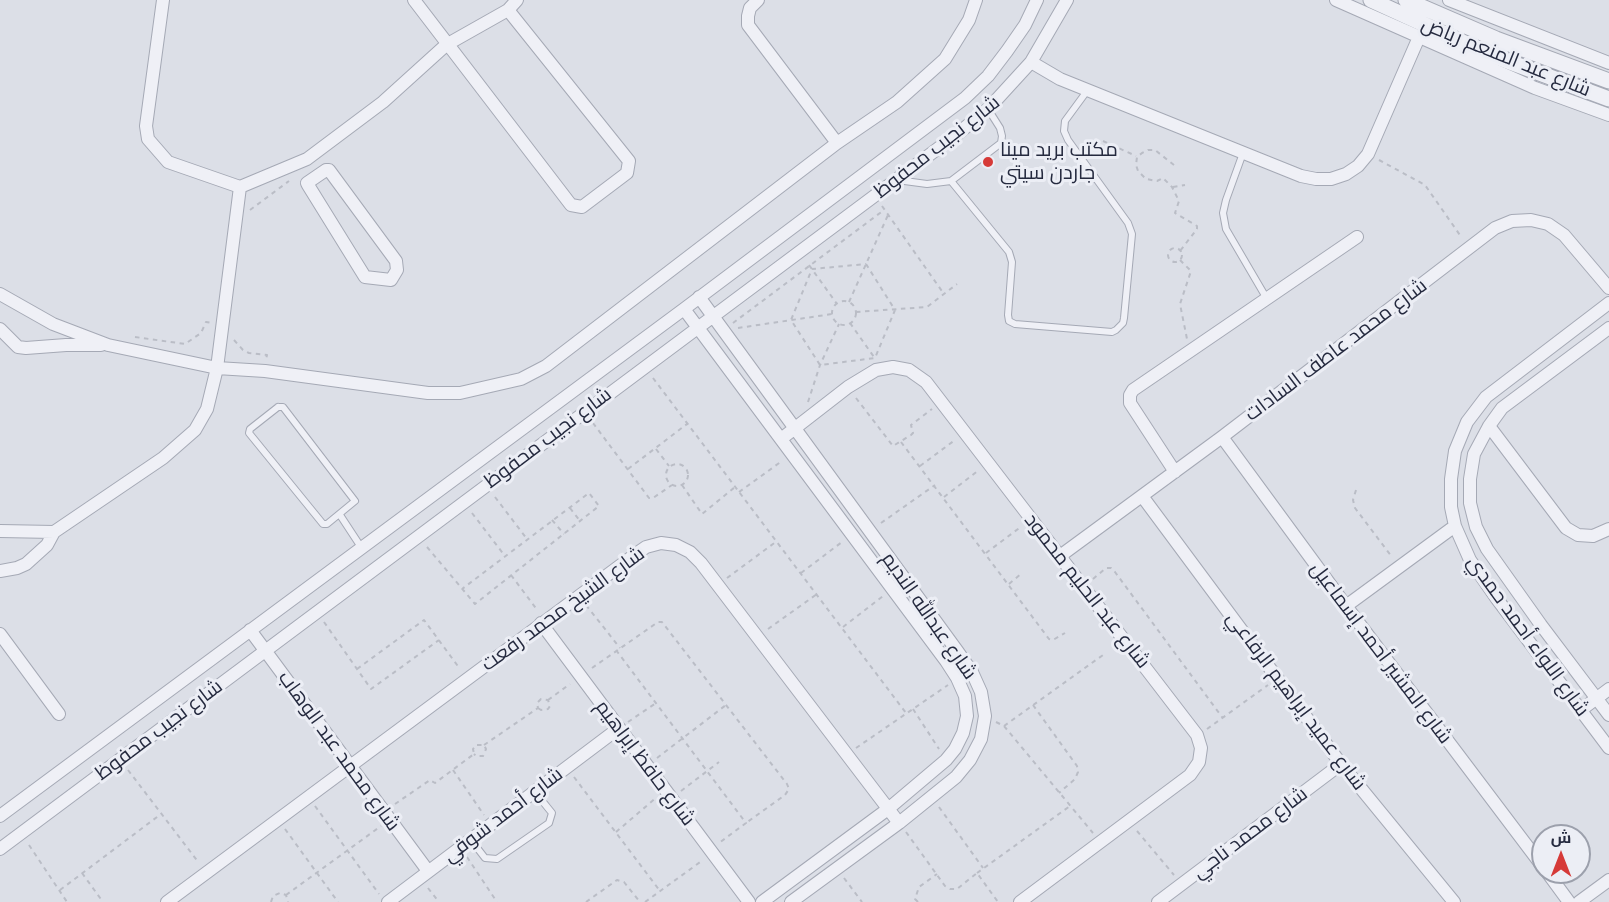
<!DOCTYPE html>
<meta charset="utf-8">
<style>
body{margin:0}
#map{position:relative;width:1609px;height:902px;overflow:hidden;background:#dcdfe7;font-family:Raleway,Cairo,sans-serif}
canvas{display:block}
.north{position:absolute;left:1531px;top:824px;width:60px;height:60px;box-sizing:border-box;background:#eceef5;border:2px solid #9ca0ac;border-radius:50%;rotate:0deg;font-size:16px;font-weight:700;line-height:24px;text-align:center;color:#252a3f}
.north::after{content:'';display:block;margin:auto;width:21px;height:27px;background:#d63a38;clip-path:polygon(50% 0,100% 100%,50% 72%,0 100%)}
</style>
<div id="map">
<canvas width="1609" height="902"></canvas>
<div class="north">ش</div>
</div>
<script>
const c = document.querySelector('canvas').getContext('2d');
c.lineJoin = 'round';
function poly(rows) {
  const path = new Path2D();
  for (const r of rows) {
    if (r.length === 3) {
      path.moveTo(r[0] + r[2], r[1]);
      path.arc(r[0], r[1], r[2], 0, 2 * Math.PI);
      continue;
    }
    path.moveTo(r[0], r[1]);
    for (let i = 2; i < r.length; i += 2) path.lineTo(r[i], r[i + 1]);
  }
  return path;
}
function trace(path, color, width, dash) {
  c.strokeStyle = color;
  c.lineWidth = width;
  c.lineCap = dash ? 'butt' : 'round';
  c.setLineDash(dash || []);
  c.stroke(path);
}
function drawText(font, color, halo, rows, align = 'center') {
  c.font = font + ' Raleway,Cairo,sans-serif';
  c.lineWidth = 6;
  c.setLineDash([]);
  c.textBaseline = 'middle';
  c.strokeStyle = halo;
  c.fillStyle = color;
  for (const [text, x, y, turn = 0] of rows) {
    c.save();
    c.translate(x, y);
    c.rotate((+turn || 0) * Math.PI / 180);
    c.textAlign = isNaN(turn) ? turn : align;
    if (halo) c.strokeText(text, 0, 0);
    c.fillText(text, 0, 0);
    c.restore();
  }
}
const path = poly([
 [1103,141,1136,156],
 [1379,160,1425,185,1462,238],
 [1174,165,1155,150,1148,150,1142,153,1137,157,1136,165,1138,171,1146,179,1157,181,1163,178,1172,187,1179,201,1175,213,1197,226,1197,229,1180,251],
 [1173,187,1185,185],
 [882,206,944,294],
 [250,210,289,181],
 [1175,255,7],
 [1180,260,1191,271,1180,304,1187,339],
 [866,264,895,310,875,358,820,365,791,320,812,269,866,264],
 [809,265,837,304],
 [844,313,12],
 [849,302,888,215],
 [856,312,927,307,957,284],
 [733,323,884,210],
 [850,323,874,357],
 [738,328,832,314],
 [135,337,185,344,201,333,206,322,212,323],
 [234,340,243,350,249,353,267,355,266,359],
 [653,378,906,713],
 [856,398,893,446,911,435,913,433,911,425,932,409],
 [808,402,820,365,839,324],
 [593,423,649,498,653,498,672,485],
 [901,442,1049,639,1053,640,1065,633],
 [656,449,669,466],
 [677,475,11],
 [920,466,955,440],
 [628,469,687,424],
 [682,485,702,514,735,487],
 [1356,490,1353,500,1355,508,1392,557],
 [739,492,782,461],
 [495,497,527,539],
 [944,497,979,470],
 [570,508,580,521],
 [472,513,505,556],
 [552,520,564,534],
 [881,523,935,485],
 [427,547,475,604,599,506,589,493,462,589],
 [986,553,1022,526],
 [801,573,842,542],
 [511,575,538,611],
 [727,578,777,541],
 [1093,579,1106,568,1111,568,1115,572,1222,717],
 [1009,584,1022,573],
 [586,605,620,648],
 [324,622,371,689,439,640],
 [843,627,883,596],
 [768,629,817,594],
 [616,650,746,823,719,843],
 [592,668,658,622,662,622,787,784,789,789,785,795,746,823],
 [357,669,424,620,460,669],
 [548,700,570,684],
 [1033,705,1077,766,1078,772,1075,779,1059,793],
 [913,709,939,749],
 [628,722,656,703],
 [996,722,1004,726,1093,833],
 [1004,726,1103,655],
 [1207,729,1268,685],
 [484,745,538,708,537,703,541,699,548,700,550,706,548,709,541,710,538,708],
 [856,748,948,685],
 [657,758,726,705],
 [128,770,199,863],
 [453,770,484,815],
 [574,777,660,891],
 [681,791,719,762],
 [395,804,430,780,435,783,474,754,473,749,476,745,484,745,486,749,483,756,476,756,474,754],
 [315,806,379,894],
 [939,807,983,868],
 [285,829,338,902],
 [1137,831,1174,875],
 [616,832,657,797],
 [906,832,945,886,950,889,957,889,977,873,998,902],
 [29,845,67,902],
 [467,857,497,902],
 [82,873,103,902],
 [977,873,1070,806],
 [844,878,862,902],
 [428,888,439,902],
 [60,890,161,814],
 [286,895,381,826],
 [271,902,273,896,280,893,286,895,288,902],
 [586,902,617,880,624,882,640,902],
 [645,902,703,860],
 [918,902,915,899,919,887,937,874]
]);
const service = poly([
 [1243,153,1226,200,1223,213,1226,229,1267,299],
 [897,180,927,184,951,181,1001,143,1002,136,1000,128,988,109],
 [951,181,1009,252,1012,262,1008,315,1009,321,1015,324,1112,332,1116,330,1123,323,1124,318,1132,234,1128,223,1068,140,1064,131,1065,121,1087,91],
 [278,407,283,407,355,501,327,524,323,524,249,433,250,429,278,407],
 [340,515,361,547],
 [471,840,485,858,497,859,549,823,552,813,535,792]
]);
const minor = poly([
 [163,0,146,126,148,139,168,162,240,187,307,159,383,102,446,45,508,10,517,0],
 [414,0,571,205,582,207,627,173,629,161,508,10],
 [758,0,750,8,748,16,748,25,837,143],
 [1336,0,1535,88,1609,115],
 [1449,0,1609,63],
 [1031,62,1060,79,1301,176,1316,179,1331,179,1346,174,1358,166,1368,154,1419,37],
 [326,170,329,170,396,261,397,270,391,280,365,277,308,185,307,183,326,170],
 [0,294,53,324,108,345,217,368,265,371,428,393,460,393,521,379,546,366,837,143,897,102,945,59,969,20,976,0],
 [699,297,958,652,972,672,981,692,985,716,981,739,970,760,956,777,899,823,791,902],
 [1609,303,1486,397,1467,422,1455,451,1451,479,1451,507,1455,526,1470,560,1497,599,1609,748],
 [684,309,946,661,957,678,965,696,967,716,963,733,955,749,946,760,888,809,762,902],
 [1609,328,1502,408,1489,426,1474,454,1470,479,1470,503,1476,527,1487,549,1541,625,1609,715],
 [0,329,18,347,26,348,66,345,101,345],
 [1489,426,1566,528,1578,535,1593,536,1609,529],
 [1222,437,1346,606,1543,867],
 [781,439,848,387,876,370,893,367,909,370,926,382,1197,735,1201,748,1199,762,1190,775,1020,902],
 [1175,472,1130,403,1130,395,1133,390,1357,237],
 [1142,496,1341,764,1454,902],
 [0,531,54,532,163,458,195,430,207,409,217,368,240,187],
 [1060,556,1222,437,1495,228,1512,221,1531,220,1548,224,1564,235,1609,288],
 [0,571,17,568,26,564,47,545,54,532],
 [1346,606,1455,526],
 [541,623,749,902],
 [250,630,428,871],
 [0,634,59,714],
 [1581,710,1609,689],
 [0,816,684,309,965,98,988,76,1007,51,1025,25,1037,0],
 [0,849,956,135,988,109,1031,62,1067,0],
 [1547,872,1569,902],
 [167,902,633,556,646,547,661,543,676,545,690,552,701,563,899,823],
 [388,902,619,728],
 [1158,902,1341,764],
 [1579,902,1609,880]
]);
const tertiary = poly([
 [1371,0,1491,55,1609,99],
 [1406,0,1496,39,1609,81]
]);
const markers = [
 [988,162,6,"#d63a38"]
];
const streetNames = [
 ["شارع عبد المنعم رياض",1506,57,22],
 ["شارع نجيب محفوظ",937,147,-38],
 ["شارع محمد عاطف السادات",1336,350,-37],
 ["شارع نجيب محفوظ",548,438,-37],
 ["شارع عبد الحليم محمود",1087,591,52],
 ["شارع الشيخ محمد رفعت",563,609,-36],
 ["شارع عبدالله النديم",929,616,55],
 ["شارع اللواء أحمد حمدي",1528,636,54],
 ["شارع المشير أحمد إسماعيل",1381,653,53],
 ["شارع عميد إبراهيم الرفاعي",1296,701,53],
 ["شارع نجيب محفوظ",159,730,-37],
 ["شارع محمد عبد الوهاب",339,751,54],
 ["شارع حافظ إبراهيم",645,763,53],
 ["شارع أحمد شوقي",503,815,-37],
 ["شارع محمد ناجي",1250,833,-37]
];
const poiNames = [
 ["مكتب بريد مينا",1000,150],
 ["جاردن سيتي",1000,173]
];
trace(service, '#a5a9b5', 8);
trace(minor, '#a5a9b5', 14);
trace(tertiary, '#a5a9b5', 17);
trace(path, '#babdc6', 2, [4.5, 4.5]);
trace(service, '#eff0f6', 6);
trace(minor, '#eff0f6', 12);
trace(tertiary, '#eff0f6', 15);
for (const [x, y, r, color] of markers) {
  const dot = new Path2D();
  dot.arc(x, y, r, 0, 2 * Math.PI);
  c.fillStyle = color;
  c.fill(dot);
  trace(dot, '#eceef5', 2);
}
drawText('20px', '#252a3f', '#eceef5', streetNames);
drawText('20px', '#252a3f', '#eceef5', poiNames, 'left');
</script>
